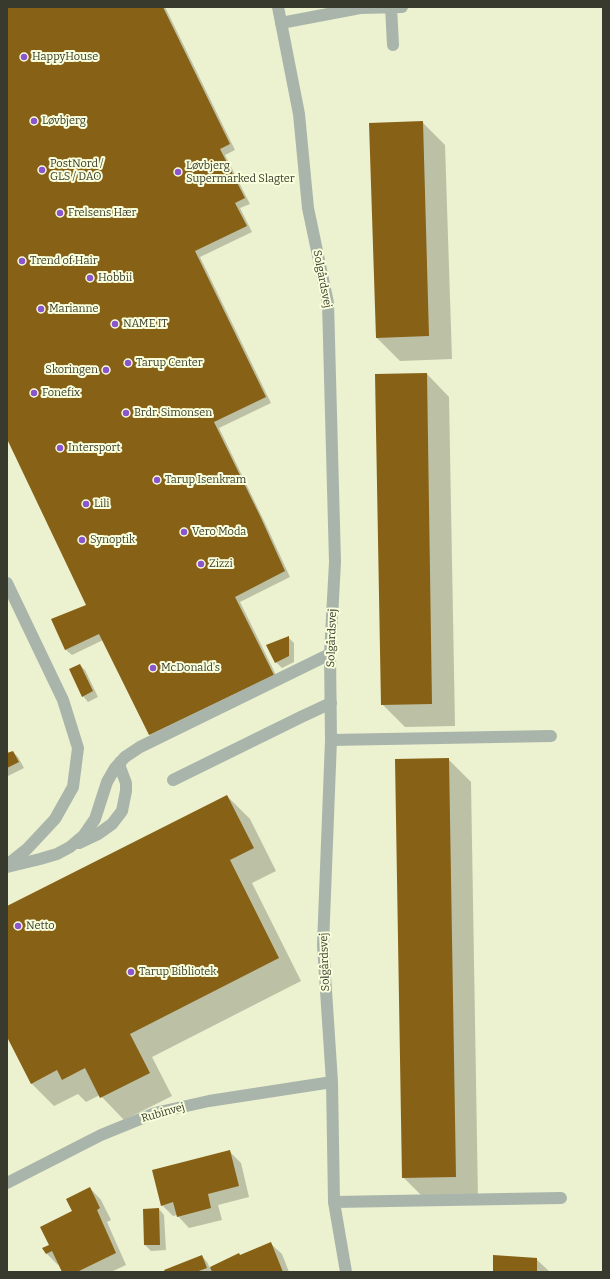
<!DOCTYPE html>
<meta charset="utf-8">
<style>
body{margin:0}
#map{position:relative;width:610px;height:1279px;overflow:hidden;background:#ecf1cf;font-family:Bitter,serif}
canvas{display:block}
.frame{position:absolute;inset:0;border:8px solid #383a2d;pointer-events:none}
</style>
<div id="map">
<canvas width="610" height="1279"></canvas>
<div class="frame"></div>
</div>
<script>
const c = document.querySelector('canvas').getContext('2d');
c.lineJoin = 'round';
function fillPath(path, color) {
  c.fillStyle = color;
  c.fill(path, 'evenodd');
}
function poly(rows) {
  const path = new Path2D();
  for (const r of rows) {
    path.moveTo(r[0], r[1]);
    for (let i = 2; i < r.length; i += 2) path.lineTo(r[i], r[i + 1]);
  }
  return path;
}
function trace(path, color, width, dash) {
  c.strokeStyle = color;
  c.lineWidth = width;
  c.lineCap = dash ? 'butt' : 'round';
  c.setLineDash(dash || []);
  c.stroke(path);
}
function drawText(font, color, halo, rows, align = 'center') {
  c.font = font + ' Bitter,serif';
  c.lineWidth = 4;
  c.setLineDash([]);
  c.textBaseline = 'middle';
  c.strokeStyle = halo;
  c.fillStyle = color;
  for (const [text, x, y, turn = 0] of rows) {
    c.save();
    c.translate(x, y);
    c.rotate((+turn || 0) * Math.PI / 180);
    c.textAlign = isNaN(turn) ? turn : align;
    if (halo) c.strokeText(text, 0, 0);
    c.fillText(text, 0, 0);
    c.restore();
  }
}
const shadow = poly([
 [7,7,165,7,235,150,225,155,250,204,240,208,252,232,200,257,271,403,219,428,266,525,290,577,240,602,279,681,156,740,150,735,103,640,72,655,66,650,53,620,88,605,7,436],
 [422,122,445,145,452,359,400,361,377,338],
 [427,374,449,397,455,726,405,727,382,704],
 [288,637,294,643,294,662,282,668,276,662],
 [80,665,85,670,98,697,88,702,83,696],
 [13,752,18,757,24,768,8,776,7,754],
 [448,759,471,782,478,1200,426,1200,403,1177],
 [227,796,250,819,276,871,252,883,301,981,152,1057,172,1096,124,1120,100,1095,86,1102,78,1094,54,1106,31,1083,7,1035,7,907],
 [230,1152,241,1163,249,1197,218,1205,222,1220,189,1228,177,1215,173,1216,162,1205],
 [90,1188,101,1200,111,1220,107,1222,126,1265,111,1272,63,1272,59,1264,58,1265,47,1254,50,1245],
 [159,1209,164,1215,166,1250,151,1251,145,1245],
 [270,1243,282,1254,289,1272,166,1272,202,1256,207,1262,210,1268,239,1254,241,1256],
 [536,1259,550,1272,494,1272]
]);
const building = poly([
 [7,7,163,7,230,144,220,149,245,198,235,203,247,226,195,251,266,397,214,422,261,518,285,571,235,597,274,675,149,735,99,634,65,650,51,619,86,605,7,439],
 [423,121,429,336,376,338,369,123],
 [427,373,432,704,381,705,375,374],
 [289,636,289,656,275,663,266,645],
 [80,664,93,691,82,697,69,669],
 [13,751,19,762,7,768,7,753],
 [449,758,456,1177,402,1178,395,759],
 [227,795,254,848,230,860,279,958,130,1034,150,1073,100,1098,85,1068,62,1080,57,1070,31,1084,7,1037,7,906],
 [230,1150,239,1186,208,1194,211,1208,177,1217,173,1202,161,1206,152,1170],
 [90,1187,100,1208,97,1210,116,1253,77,1272,62,1272,52,1251,46,1254,42,1248,49,1245,40,1227,72,1211,66,1199],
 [159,1208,160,1245,144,1245,143,1209],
 [271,1242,283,1272,212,1272,210,1267,239,1253,240,1255],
 [202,1255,207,1268,196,1272,165,1272,164,1270],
 [493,1255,537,1258,537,1272,493,1272]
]);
const lane = poly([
 [391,7,393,45],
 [281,23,360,8,402,7],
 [7,583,63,700,78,748,73,787,55,819,27,849,7,865],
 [331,740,551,736],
 [173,780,301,717,331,703],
 [79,843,98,834,112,824,122,811,126,791,126,783,120,767,120,762],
 [7,867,40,859,57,854,70,847,84,835,95,819,107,782,115,768,125,757,140,747,330,654],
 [334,1202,561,1198]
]);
const street = poly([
 [278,7,299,114,308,208,328,303,335,562,330,654,331,740,323,945,332,1082,334,1202,346,1272],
 [7,1183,101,1135,155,1113,209,1101,332,1082]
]);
const markers = [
 [24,57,4,"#8956ce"],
 [34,121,4,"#8956ce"],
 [42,170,4,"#8956ce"],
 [178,172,4,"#8956ce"],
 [60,213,4,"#8956ce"],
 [22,261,4,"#8956ce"],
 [90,278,4,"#8956ce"],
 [41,309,4,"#8956ce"],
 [115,324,4,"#8956ce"],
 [128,363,4,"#8956ce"],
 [106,370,4,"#8956ce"],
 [34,393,4,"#8956ce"],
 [126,413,4,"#8956ce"],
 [60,448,4,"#8956ce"],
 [157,480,4,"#8956ce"],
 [86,504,4,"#8956ce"],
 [184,532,4,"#8956ce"],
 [82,540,4,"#8956ce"],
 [201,564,4,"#8956ce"],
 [153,668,4,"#8956ce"],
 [18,926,4,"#8956ce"],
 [131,972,4,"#8956ce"]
];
const poiNames = [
 ["HappyHouse",32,57],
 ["Løvbjerg",42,121],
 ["PostNord /",50,164],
 ["GLS / DAO",50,177],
 ["Løvbjerg",186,166],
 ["Supermarked Slagter",186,179],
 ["Frelsens Hær",68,213],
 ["Trend of Hair",30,261],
 ["Hobbii",98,278],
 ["Marianne",49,309],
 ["NAME IT",123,324],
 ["Tarup Center",136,363],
 ["Skoringen",98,370,"right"],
 ["Fonefix",42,393],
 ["Brdr. Simonsen",134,413],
 ["Intersport",68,448],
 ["Tarup Isenkram",165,480],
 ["Lili",94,504],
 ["Vero Moda",192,532],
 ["Synoptik",90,540],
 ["Zizzi",209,564],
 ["McDonald's",161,668],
 ["Netto",26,926],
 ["Tarup Bibliotek",139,972]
];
const streetNames = [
 ["Solgårdsvej",322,279,79],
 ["Solgårdsvej",332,638,-88],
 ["Solgårdsvej",325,962,-92],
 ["Rubinvej",163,1113,-16]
];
fillPath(shadow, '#0003');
fillPath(building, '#876115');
trace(lane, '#a9b5ab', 12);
trace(street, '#a9b5ab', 12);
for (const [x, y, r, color] of markers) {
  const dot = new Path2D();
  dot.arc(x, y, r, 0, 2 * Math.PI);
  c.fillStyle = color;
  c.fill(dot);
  trace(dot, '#f9fedc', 1.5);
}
drawText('11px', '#383a2d', '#f9fedc', poiNames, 'left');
drawText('11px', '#383a2d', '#f9fedc', streetNames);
</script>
